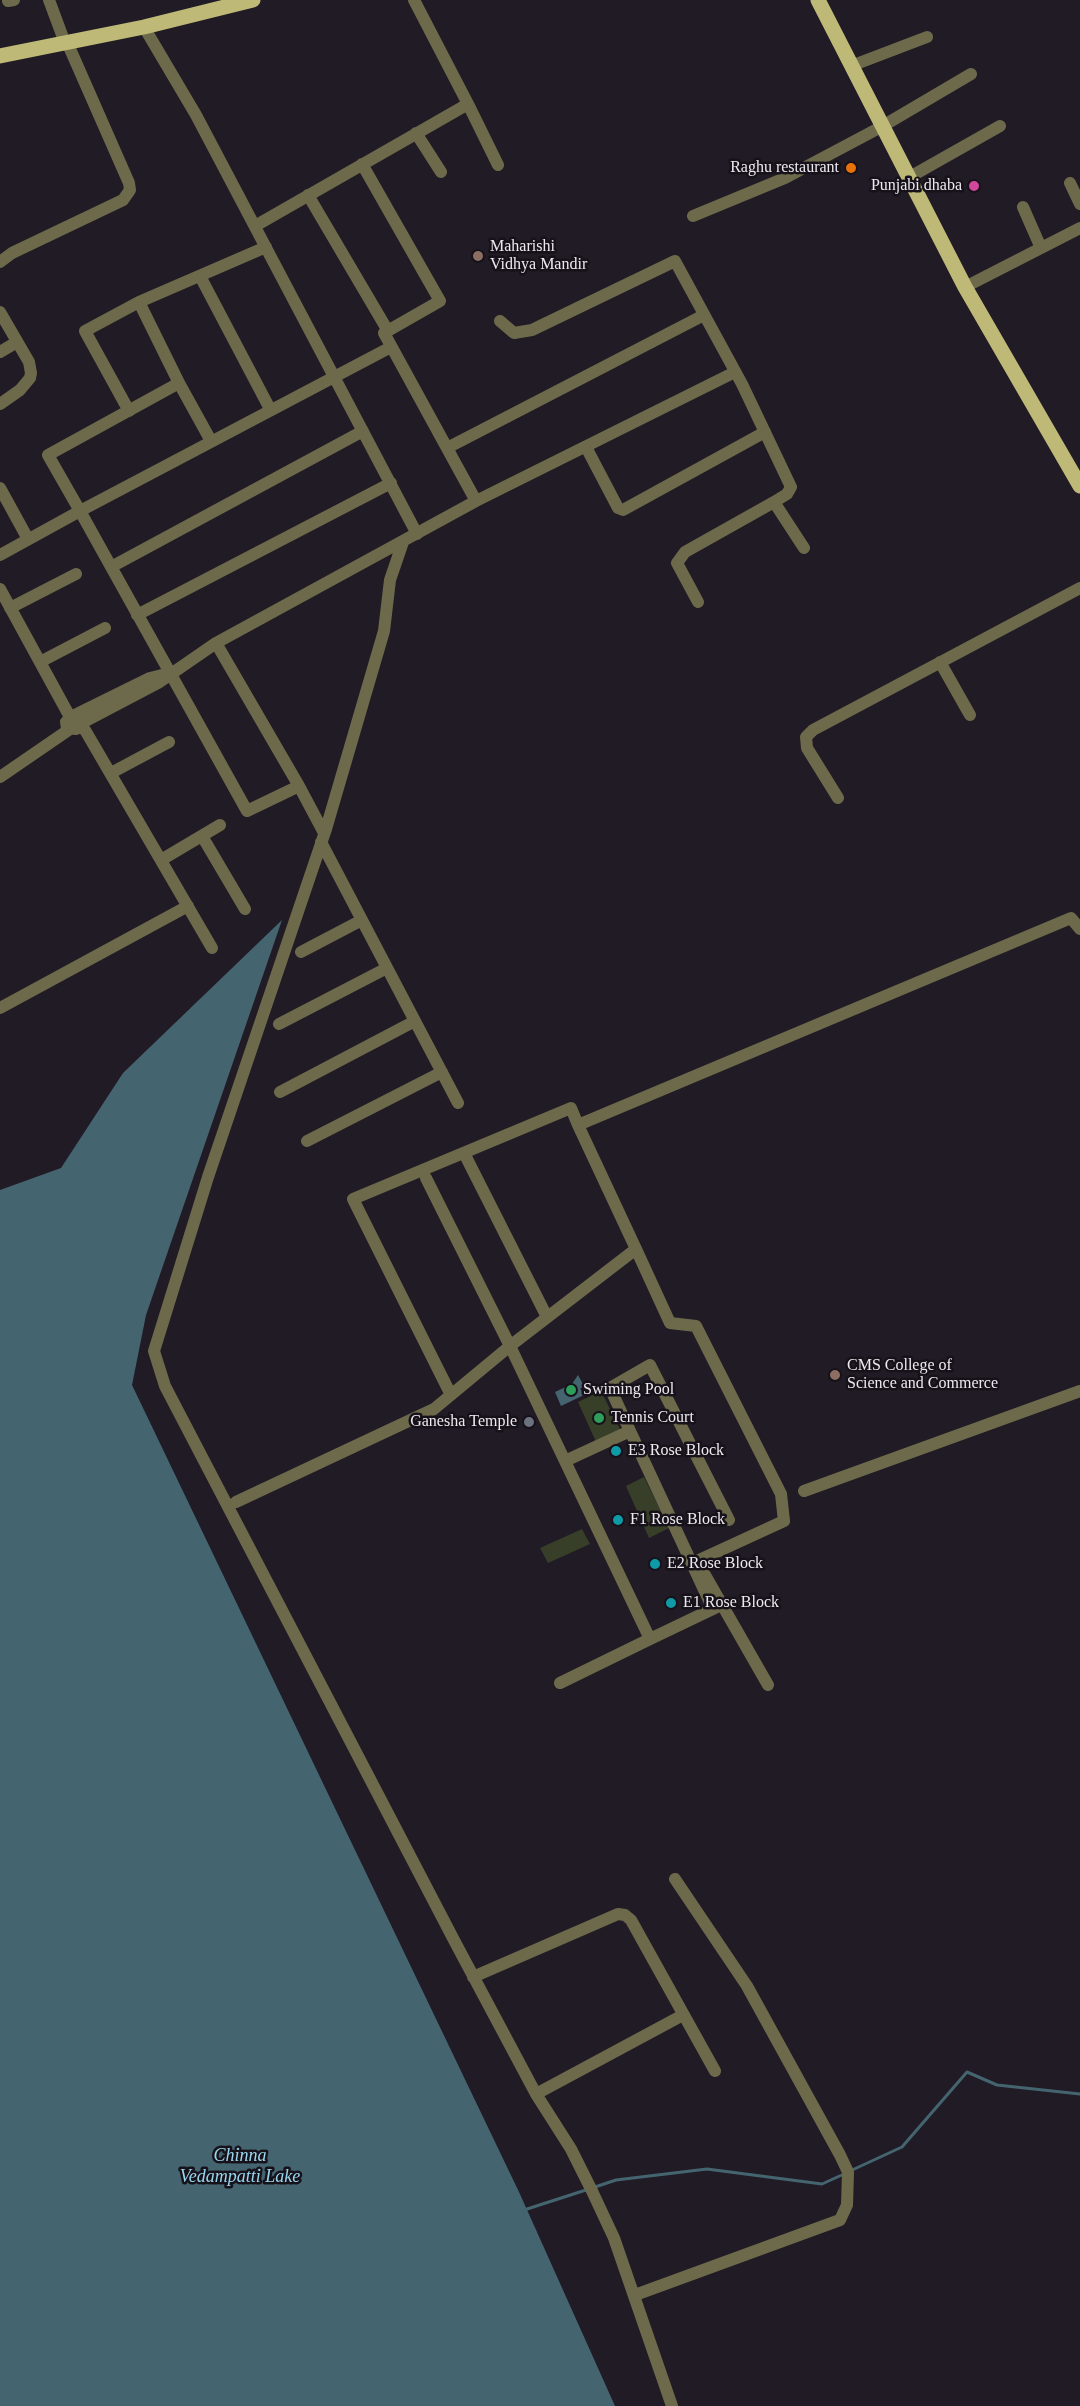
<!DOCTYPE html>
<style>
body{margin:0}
canvas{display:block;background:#201b24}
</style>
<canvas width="1080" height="2406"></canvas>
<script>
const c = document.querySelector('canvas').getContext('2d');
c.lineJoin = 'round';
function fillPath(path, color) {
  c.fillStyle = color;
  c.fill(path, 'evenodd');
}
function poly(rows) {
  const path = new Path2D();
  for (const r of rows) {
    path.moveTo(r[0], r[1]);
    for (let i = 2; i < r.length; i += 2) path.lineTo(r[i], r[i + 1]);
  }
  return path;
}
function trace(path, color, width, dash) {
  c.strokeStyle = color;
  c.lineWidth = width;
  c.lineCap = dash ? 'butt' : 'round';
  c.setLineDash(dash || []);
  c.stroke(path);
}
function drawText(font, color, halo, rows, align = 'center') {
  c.font = font + ' "Times New Roman",serif';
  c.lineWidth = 5;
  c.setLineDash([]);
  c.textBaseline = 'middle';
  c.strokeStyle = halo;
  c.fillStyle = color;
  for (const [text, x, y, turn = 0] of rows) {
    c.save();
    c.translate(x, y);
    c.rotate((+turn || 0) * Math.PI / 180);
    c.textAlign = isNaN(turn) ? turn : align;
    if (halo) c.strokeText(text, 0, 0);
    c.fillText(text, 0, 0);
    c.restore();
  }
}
const green = poly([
 [601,1391,622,1433,597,1444,578,1402],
 [644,1477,669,1528,649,1538,626,1486],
 [582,1529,590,1544,548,1563,540,1548]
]);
const water = poly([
 [282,920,146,1315,132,1385,519,2192,615,2406,0,2406,0,1190,61,1168,123,1073],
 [578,1375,585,1388,580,1388,584,1395,561,1406,555,1392,572,1384]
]);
const stream = poly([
 [850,2171,902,2147,967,2072,997,2085,1080,2094],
 [595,2187,616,2180,707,2169,822,2184,844,2174],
 [524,2210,589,2189]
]);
const minor = poly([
 [49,0,65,43],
 [414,0,468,104],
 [8,1,14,0],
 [144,27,196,115,417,534],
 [851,66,927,37],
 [416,133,441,172],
 [908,178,1000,126],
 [1070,183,1080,204],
 [308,195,388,331],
 [1023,207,1041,248],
 [693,216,785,178,881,127,971,74],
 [255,226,468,104,498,165],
 [266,247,139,302,179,383,48,455,80,511,391,347],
 [0,262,12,253,123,200,130,190,129,183,67,42],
 [200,276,270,409],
 [965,287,1080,228],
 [0,312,29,362,31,373,30,378,20,390,0,404],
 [500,321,514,333,532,330,675,261,742,384,791,487,787,494,774,502,685,552,677,563,698,602],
 [0,352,17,342],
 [179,383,211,441],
 [129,411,85,331,139,302],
 [586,447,618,508,623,510,765,432],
 [447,448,704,315],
 [0,488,28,539],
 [476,501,735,372],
 [774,502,804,548],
 [403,542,390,580,384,631,326,829,208,1177,154,1351,165,1386,455,1942,536,2094,571,2149,592,2191,614,2238,672,2406],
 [0,555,80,511,247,811,299,786,216,643,476,501,384,333,440,301,362,164],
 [111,567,363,431],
 [0,589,70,717],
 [10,608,76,574],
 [137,615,391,483],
 [40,662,105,628],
 [940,662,970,715],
 [73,716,150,678,166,674],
 [80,724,78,718,73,716,66,722,67,728,76,729,80,724,158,683,216,643],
 [79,727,85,730,212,948],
 [111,773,169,742],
 [0,777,70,729],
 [299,786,324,833],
 [838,798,807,748,806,737,813,730,1080,588],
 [202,836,245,909],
 [321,842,458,1103],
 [161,860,220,825],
 [301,952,362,920],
 [0,1008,188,906],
 [279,1024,387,968],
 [280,1092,415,1021],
 [307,1141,442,1072],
 [464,1153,547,1317],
 [636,1249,670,1323,696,1326,781,1494,784,1521,697,1561,768,1685],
 [451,1395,353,1199,571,1108,578,1125],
 [565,1461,630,1431],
 [804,1491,1080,1391],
 [236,1502,434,1409,510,1346,426,1178],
 [713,1609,610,1388,650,1365,729,1520],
 [650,1639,719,1606],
 [560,1683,650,1639,510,1346,636,1249,578,1125,1071,918,1080,929],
 [473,1977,618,1914,625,1915,631,1920,715,2071],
 [536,2094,683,2015],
 [635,2295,840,2220,847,2205,848,2172,840,2155,747,1986,675,1879]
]);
const major = poly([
 [818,0,965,287,1080,486],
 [0,56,144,27,253,0]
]);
const markers = [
 [851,168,6,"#e8710a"],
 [974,186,6,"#d1479c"],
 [478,256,6,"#8d6e63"],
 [835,1375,6,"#8d6e63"],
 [571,1390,6,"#2e9e5b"],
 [599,1418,6,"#2e9e5b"],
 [529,1422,6,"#6b7280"],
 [616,1451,6,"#0f9aa8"],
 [618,1520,6,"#0f9aa8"],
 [655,1564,6,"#0f9aa8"],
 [671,1603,6,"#0f9aa8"]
];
const poiNames = [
 ["Raghu restaurant",839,168,"right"],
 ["Punjabi dhaba",962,186,"right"],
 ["Maharishi",490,247],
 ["Vidhya Mandir",490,265],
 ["CMS College of",847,1366],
 ["Science and Commerce",847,1384],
 ["Swiming Pool",583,1390],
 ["Tennis Court",611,1418],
 ["Ganesha Temple",517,1422,"right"],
 ["E3 Rose Block",628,1451],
 ["F1 Rose Block",630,1520],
 ["E2 Rose Block",667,1564],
 ["E1 Rose Block",683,1603]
];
const waterNames = [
 ["Chinna",240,2156],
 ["Vedampatti Lake",240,2177]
];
fillPath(green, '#373f29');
fillPath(water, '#446470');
trace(stream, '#446470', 3);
trace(minor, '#6d6a4b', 12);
trace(major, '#bfb977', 15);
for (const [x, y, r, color] of markers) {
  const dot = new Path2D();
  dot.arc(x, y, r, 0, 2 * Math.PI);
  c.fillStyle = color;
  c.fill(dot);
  trace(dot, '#17121a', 2);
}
drawText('16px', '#ede9f0', '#17121a', poiNames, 'left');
drawText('italic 18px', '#98d7ef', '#17121a', waterNames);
</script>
